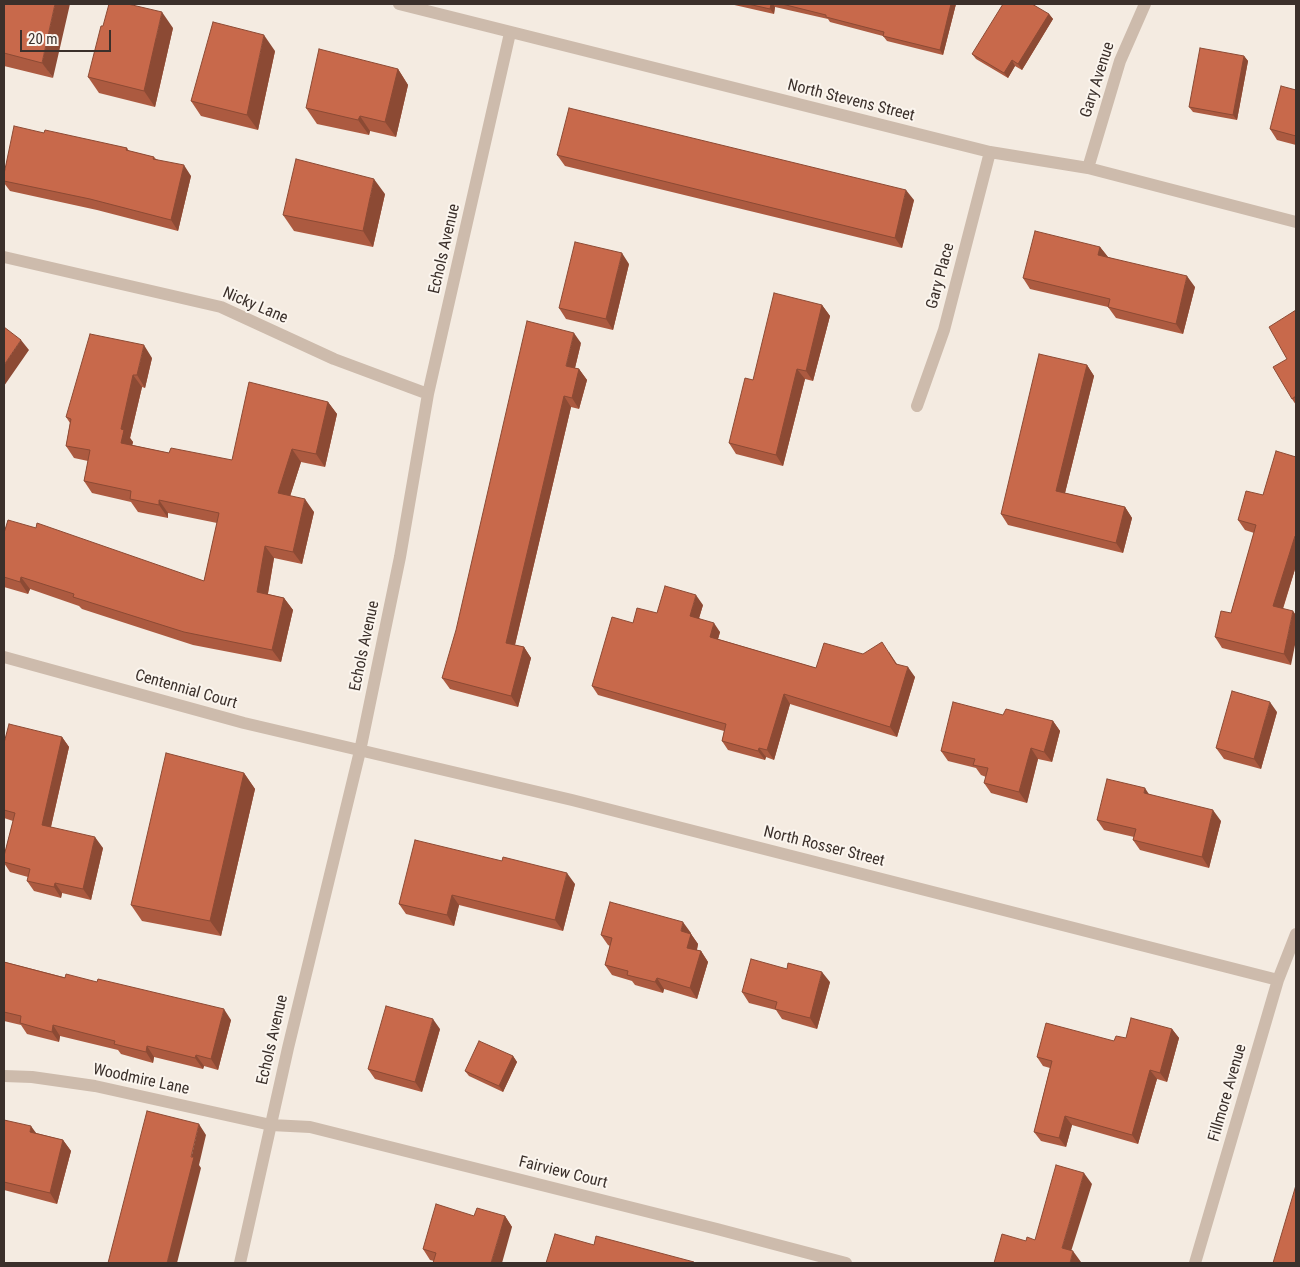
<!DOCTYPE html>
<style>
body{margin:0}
#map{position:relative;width:1300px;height:1267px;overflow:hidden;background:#f4ebe1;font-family:"Roboto Condensed",sans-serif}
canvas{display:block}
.frame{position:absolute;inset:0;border:5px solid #3b302b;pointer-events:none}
.scale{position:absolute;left:20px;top:30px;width:91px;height:22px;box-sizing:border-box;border:2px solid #3b302b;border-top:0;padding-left:6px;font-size:15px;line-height:18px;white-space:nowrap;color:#3b302b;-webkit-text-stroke:4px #fbf5ee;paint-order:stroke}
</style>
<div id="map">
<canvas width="1300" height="1267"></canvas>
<div class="frame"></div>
<div class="scale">20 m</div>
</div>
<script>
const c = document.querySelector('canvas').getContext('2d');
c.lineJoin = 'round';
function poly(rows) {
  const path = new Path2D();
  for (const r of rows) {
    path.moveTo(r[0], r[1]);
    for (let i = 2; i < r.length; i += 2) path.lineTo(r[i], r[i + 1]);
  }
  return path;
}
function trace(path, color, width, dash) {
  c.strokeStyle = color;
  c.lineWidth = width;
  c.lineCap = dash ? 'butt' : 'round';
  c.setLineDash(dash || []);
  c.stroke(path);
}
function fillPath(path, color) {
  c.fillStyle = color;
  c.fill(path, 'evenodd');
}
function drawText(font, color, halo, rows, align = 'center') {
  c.font = font + ' "Roboto Condensed",sans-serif';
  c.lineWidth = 4;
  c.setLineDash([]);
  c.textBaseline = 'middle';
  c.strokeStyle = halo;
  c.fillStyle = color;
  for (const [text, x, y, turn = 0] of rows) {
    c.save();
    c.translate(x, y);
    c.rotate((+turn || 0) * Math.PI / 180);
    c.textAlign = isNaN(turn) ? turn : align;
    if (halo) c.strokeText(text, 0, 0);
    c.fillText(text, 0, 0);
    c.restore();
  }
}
const minor = poly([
 [399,4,990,152,1088,168,1296,222],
 [1088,168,1120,61,1145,4],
 [4,257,221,307,334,359,428,394],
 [917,406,944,330,990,152],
 [4,657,244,723,572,800,1278,980],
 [4,1076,32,1077,95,1086,271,1125,310,1127,717,1229,846,1263],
 [240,1263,288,1048,360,751,400,557,428,394,510,33],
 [1195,1263,1278,980,1296,934]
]);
const wall = poly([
 [4,4,53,78,4,66],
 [730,4,956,4,943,55,887,41,883,36,830,22,828,19,775,7,774,14],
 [1049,14,1053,19,1022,70,1015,66,1008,78,976,59,972,54],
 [173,28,155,107,99,93,88,77],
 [275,51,258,130,201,116,191,101],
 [1244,56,1248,61,1237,120,1193,112,1189,107],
 [398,69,408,85,396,137,370,131,369,135,317,124,306,108],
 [1296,90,1296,145,1277,140,1270,129],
 [44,133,127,148,129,151,154,157,156,159,191,176,178,231,97,210,10,191,4,183,4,174],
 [557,155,914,200,902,248,565,166],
 [385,194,373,247,294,231,283,215],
 [1100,247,1108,257,1195,287,1183,334,1116,318,1108,307,1030,289,1023,278],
 [629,264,613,330,566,319,559,308],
 [822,305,830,316,813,381,805,379,783,466,736,454,729,443,753,380],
 [1296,310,1296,405,1292,399,1287,359],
 [581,343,575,368,579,369,587,380,579,409,571,407,515,645,524,647,531,658,518,707,450,689,442,678],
 [152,358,145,388,142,387,130,438,133,442,132,445,169,453,232,460,328,402,337,414,325,467,301,462,290,496,314,512,302,564,274,558,268,594,284,598,293,610,281,662,193,645,82,609,79,606,30,589,28,594,4,587,4,533,204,581,217,523,168,513,168,518,138,512,131,502,92,493,84,481,88,461,74,458,66,446,70,423,66,417],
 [1087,365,1094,376,1065,493,1125,507,1132,518,1123,553,1008,525,1001,514],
 [1296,457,1296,566,1283,609,1291,665,1222,648,1215,637,1231,613,1254,533,1245,530,1238,520,1263,495],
 [703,605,699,618,720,632,718,639,816,668,863,654,889,652,897,664,915,677,897,737,790,704,774,760,766,757,765,760,728,750,722,741,724,731,598,695,592,686,633,623,657,613],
 [1277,712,1261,769,1224,759,1216,748],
 [1003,715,1053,721,1060,731,1052,762,1038,759,1027,803,991,793,984,783,986,777,981,775,976,768,948,761,941,751],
 [62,737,69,747,51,827,103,848,91,900,62,893,61,898,34,891,27,881,28,877,10,872,4,863,4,856,13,821,4,818,4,743],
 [244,773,255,789,221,936,142,921,131,905],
 [1149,794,1221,821,1209,868,1140,850,1133,840,1134,837,1104,830,1097,820],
 [502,861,575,884,563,931,459,905,454,926,406,914,399,904],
 [691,933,691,934,698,944,697,950,701,951,708,962,697,999,664,989,663,993,635,985,632,981,612,975,605,965,610,946,608,945,601,935],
 [4,960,5,962,231,1020,218,1070,204,1066,203,1069,154,1057,153,1063,121,1054,118,1050,60,1036,59,1042,27,1034,21,1025,4,1021],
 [830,982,817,1029,782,1019,776,1010,749,1003,742,992],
 [440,1029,422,1092,375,1079,368,1069],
 [1172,1029,1179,1038,1167,1082,1157,1079,1138,1144,1072,1125,1066,1147,1041,1141,1034,1132,1050,1068,1043,1066,1037,1057],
 [513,1056,517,1062,503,1092,469,1076,465,1071],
 [4,1120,36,1133,63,1140,71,1151,57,1204,4,1190],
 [474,1216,505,1216,512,1227,434,1261,430,1260,423,1249]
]);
const shadedWall = poly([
 [55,4,70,4,53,78,42,63],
 [771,4,773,4,775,7,774,14,770,9],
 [951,4,956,4,943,55,940,50],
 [162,12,173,28,155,107,144,91],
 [1049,14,1053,19,1022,70,1018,64],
 [264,35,275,51,258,130,247,115],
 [1244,56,1248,61,1237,120,1233,115],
 [1012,60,1015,66,1008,78,1004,73],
 [398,69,408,85,396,137,385,122],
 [360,116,370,131,369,135,358,120],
 [184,165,191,176,178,231,171,220],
 [374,179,385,194,373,247,363,231],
 [906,190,914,200,902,248,895,238],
 [1100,247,1108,257,1098,255],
 [622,253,629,264,613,330,606,319],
 [1187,276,1195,287,1183,334,1176,324],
 [822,305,830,316,813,381,806,371],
 [574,333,581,343,573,376,566,366],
 [21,340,29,350,4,386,4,365],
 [144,345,152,358,145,388,137,375],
 [1087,365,1094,376,1063,501,1056,491],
 [579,369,587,380,579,409,572,398],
 [797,369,805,379,783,466,776,455],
 [133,375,142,387,130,438,133,442,130,455,121,443,121,429],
 [564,396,571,407,513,653,506,643],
 [328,402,337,414,325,467,316,454],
 [292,449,301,462,287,506,278,493],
 [305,499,314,512,302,564,293,552],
 [159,500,168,513,168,518,159,505],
 [1125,507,1132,518,1123,553,1116,543],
 [1295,536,1296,538,1296,566,1280,617,1273,606],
 [265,546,274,558,266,604,257,592],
 [21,577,30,589,28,594,20,582],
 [696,595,703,605,697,625,690,616],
 [284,598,293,610,281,662,272,650],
 [1293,611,1296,615,1296,640,1291,665,1284,654],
 [714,623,720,632,716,646,710,637],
 [524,647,531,658,518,707,511,696],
 [908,667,915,677,897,737,890,727],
 [784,694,790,704,774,760,767,750],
 [1270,702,1277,712,1261,769,1254,759],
 [1053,721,1060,731,1052,762,1044,752],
 [62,737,69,747,49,835,42,825],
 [759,748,766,757,765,760,758,751],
 [1031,748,1038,759,1027,803,1019,792],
 [244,773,255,789,221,936,210,921],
 [1145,788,1152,799,1144,793],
 [1213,810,1221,821,1209,868,1202,857],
 [95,837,103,848,91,900,83,889],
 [567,873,575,884,563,931,555,920],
 [55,883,62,893,61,898,54,887],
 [452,895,459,905,454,926,447,915],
 [683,922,691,933,688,942,681,931],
 [691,934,698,944,695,958,687,948],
 [701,951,708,962,697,999,690,988],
 [822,972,830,982,817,1029,810,1018],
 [657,978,664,989,663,993,655,982],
 [224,1009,231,1020,218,1070,211,1059],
 [433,1019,440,1029,422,1092,415,1082],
 [53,1025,60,1036,59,1042,52,1032],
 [1172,1029,1179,1038,1167,1082,1160,1073],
 [147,1046,154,1057,153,1063,146,1052],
 [196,1055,204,1066,203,1069,195,1058],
 [513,1056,517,1062,503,1092,499,1086],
 [1150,1070,1157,1079,1138,1144,1132,1135],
 [1065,1116,1072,1125,1066,1147,1059,1138],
 [199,1124,206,1135,199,1165,201,1168,177,1263,167,1263],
 [31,1126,39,1137,30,1132],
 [63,1140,71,1151,57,1204,50,1193],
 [1084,1173,1092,1184,1069,1258,1062,1248],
 [505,1216,512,1227,502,1263,491,1263],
 [1073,1251,1081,1262,1080,1263,1070,1263]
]);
const building = poly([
 [4,4,55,4,42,63,4,53,4,4],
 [109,4,128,4,162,12,144,91,88,77,101,26,103,26,109,4],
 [748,4,771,4,770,9,748,4],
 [782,4,951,4,940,50,883,36,884,32,826,17,826,15,782,4],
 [1003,4,1032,4,1049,14,1018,64,1012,60,1004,73,972,54,1003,4],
 [213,22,264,35,247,115,191,101,213,22],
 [1200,48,1244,56,1233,115,1189,107,1200,48],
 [319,49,398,69,385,122,360,116,358,120,306,108,319,49],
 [1281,86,1296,90,1296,136,1270,129,1281,86],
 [569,108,906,190,895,238,557,155,569,108],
 [14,126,44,133,45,130,127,148,126,150,154,157,153,159,184,165,171,220,90,199,4,181,4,174,14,126],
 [296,159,374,179,363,231,283,215,296,159],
 [1035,231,1100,247,1098,255,1187,276,1176,324,1108,307,1110,299,1023,278,1035,231],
 [575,242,622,253,606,319,559,308,575,242],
 [774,293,822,305,806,371,797,369,776,455,729,443,745,378,753,380,774,293],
 [1296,310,1296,396,1292,399,1273,367,1287,359,1269,327,1296,310],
 [527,321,574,333,566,366,579,369,572,398,564,396,506,643,524,647,511,696,442,678,456,630,527,321],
 [4,327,21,340,4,365,4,327],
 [90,334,144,345,137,375,133,375,121,429,124,430,121,443,169,453,171,448,232,460,249,382,328,402,316,454,292,449,278,493,305,499,293,552,265,546,257,592,284,598,272,650,184,632,73,597,74,594,21,577,20,582,4,577,4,533,8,520,36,528,37,523,204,581,219,513,159,500,159,505,130,499,131,491,84,481,90,450,66,446,71,419,66,417,90,334],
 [1039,354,1087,365,1056,491,1125,507,1116,543,1001,514,1039,354],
 [1276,451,1296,457,1296,537,1295,536,1273,606,1293,611,1284,654,1215,637,1221,611,1231,613,1256,525,1238,520,1246,491,1263,495,1276,451],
 [665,586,696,595,690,616,714,623,710,637,816,668,824,643,863,654,882,642,896,664,908,667,890,727,784,694,767,750,759,748,758,751,722,741,726,724,592,686,612,617,633,623,637,608,657,613,665,586],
 [1232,691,1270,702,1254,759,1216,748,1232,691],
 [953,702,1003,715,1006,709,1053,721,1044,752,1031,748,1019,792,984,783,988,768,973,765,975,759,941,751,953,702],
 [9,724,62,737,42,825,95,837,83,889,55,883,54,887,27,881,30,869,4,862,4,856,15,813,4,810,4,743,9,724],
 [166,753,244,773,210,921,131,905,166,753],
 [1107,779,1145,788,1144,793,1213,810,1202,857,1133,840,1136,829,1097,820,1107,779],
 [415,840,502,861,503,857,567,873,555,920,452,895,447,915,399,904,415,840],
 [610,902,683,922,681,931,691,934,687,948,701,951,690,988,657,978,655,982,627,975,628,971,605,965,612,938,601,935,610,902],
 [751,959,787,969,788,963,822,972,810,1018,775,1009,777,1002,742,992,751,959],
 [4,962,65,978,66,974,97,982,98,979,224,1009,211,1059,196,1055,195,1058,147,1046,146,1052,114,1044,115,1041,53,1025,52,1032,20,1023,21,1016,4,1012,4,962],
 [386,1006,433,1019,415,1082,368,1069,386,1006],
 [1131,1018,1172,1029,1160,1073,1150,1070,1132,1135,1065,1116,1059,1138,1034,1132,1052,1061,1037,1057,1046,1023,1114,1041,1116,1036,1126,1038,1131,1018],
 [479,1041,513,1056,499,1086,465,1071,479,1041],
 [147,1111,199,1124,191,1157,194,1157,167,1263,108,1263,147,1111],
 [4,1120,31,1126,30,1132,63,1140,50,1193,4,1182,4,1120],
 [1056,1165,1084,1173,1062,1248,1073,1251,1070,1263,994,1263,1002,1234,1026,1241,1027,1237,1035,1240,1056,1165],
 [1296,1185,1296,1263,1273,1263,1296,1185],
 [436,1204,474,1216,477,1208,505,1216,491,1263,433,1263,436,1253,423,1249,436,1204],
 [555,1234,594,1245,596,1236,694,1262,694,1263,546,1263,555,1234]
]);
const streetNames = [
 ["Gary Avenue",1098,80,-72],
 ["North Stevens Street",851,101,14],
 ["Echols Avenue",445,249,-77],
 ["Gary Place",941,276,-75],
 ["Nicky Lane",255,306,23],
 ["Echols Avenue",365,646,-78],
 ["Centennial Court",186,690,16],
 ["North Rosser Street",824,847,14],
 ["Echols Avenue",273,1040,-77],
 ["Woodmire Lane",141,1080,12],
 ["Fillmore Avenue",1228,1093,-74],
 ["Fairview Court",563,1173,14]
];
trace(minor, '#cdbbac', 12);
fillPath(wall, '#ac5a40');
fillPath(shadedWall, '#8c4a34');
fillPath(building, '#c8694b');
trace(building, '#8c4a34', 1);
drawText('16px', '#3b302b', '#fbf5ee', streetNames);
</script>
